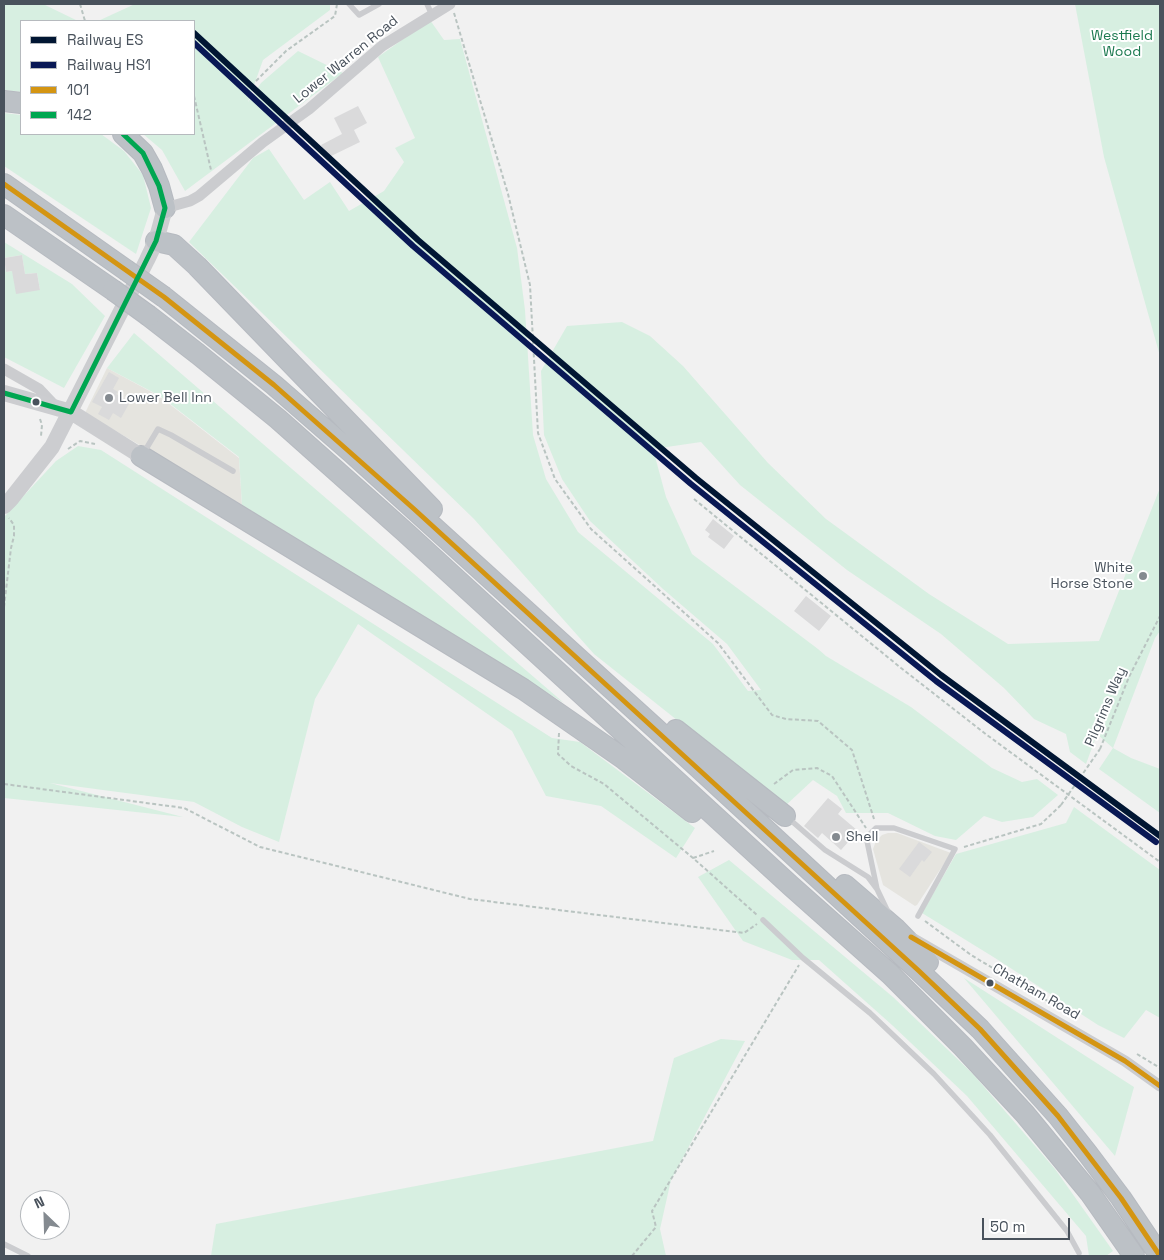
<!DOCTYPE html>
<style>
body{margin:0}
#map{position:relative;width:1164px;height:1260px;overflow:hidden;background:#f1f1f1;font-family:"Space Grotesk",sans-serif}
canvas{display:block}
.frame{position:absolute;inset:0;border:5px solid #49525c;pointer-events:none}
.legend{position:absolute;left:20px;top:20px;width:175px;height:115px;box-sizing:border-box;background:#fff;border:1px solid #b6babe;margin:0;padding:6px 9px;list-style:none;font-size:15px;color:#49525c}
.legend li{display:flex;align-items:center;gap:10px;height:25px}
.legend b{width:25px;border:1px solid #b6babe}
.north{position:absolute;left:20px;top:1190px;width:50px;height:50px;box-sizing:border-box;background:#fff;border:1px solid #b6babe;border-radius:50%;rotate:336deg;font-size:14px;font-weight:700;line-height:20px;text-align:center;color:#49525c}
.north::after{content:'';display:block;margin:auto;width:18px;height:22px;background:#848a90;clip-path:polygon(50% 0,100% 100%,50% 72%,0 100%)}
.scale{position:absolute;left:982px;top:1218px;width:88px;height:22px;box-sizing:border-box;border:2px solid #49525c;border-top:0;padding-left:6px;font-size:15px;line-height:18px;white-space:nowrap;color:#49525c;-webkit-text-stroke:4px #fff;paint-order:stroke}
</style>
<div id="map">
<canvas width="1164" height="1260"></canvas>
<div class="frame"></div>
<ul class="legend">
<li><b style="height:6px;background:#011633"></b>Railway ES</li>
<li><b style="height:6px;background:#091855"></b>Railway HS1</li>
<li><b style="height:6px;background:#d49512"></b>101</li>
<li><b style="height:6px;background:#00a651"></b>142</li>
</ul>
<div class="north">N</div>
<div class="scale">50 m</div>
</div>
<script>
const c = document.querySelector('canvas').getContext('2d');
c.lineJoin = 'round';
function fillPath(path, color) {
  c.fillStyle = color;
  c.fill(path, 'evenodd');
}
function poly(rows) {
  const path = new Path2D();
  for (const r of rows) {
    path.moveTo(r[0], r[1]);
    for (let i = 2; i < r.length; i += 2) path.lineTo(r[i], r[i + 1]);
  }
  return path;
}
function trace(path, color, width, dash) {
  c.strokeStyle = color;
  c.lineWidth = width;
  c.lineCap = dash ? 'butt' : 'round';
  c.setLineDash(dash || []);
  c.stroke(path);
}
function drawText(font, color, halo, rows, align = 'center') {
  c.font = font + ' "Space Grotesk",sans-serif';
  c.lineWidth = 4;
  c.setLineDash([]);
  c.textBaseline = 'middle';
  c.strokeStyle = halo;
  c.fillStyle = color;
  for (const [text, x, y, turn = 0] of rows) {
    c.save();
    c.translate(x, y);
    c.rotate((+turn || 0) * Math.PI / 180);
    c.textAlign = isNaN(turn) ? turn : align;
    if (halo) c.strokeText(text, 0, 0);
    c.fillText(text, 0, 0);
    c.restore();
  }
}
const commercial = poly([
 [107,368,159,396,239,458,242,505,85,413],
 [888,833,897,833,951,853,917,905,915,906,883,885,873,849,876,841,882,835]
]);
const green = poly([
 [4,4,43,4,78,21,21,21,21,92,4,90],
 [135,4,330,4,330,10,263,60,248,102,261,83,298,51,343,73,185,191,162,150,143,134,194,134,194,21,98,21],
 [1075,4,1160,4,1160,356,1104,157],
 [430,20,444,40,460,39,517,248,525,310,533,435,546,479,578,532,713,644,748,691,761,690,727,644,663,589,590,521,562,479,544,435,541,371,567,326,622,322,650,336,683,366,768,463,826,519,929,594,1008,644,1099,641,1160,488,1160,631,1155,638,1113,748,1131,758,1160,769,1160,813,1099,769,1113,748,1097,734,1086,764,1070,752,1066,734,1034,719,1004,688,941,634,847,570,740,485,701,442,653,449,666,497,692,554,818,649,826,656,911,707,992,768,1022,782,1037,779,1058,795,1033,817,1002,822,984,816,956,840,935,836,888,813,846,813,837,796,813,780,785,806,594,654,474,519,189,242,253,158,269,149,304,200,330,182,349,211,384,191,404,162,395,148,415,138,378,57],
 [4,113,21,115,21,134,101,134,124,151,143,175,151,208,136,254,4,166],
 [4,242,72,284,105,316,64,388,4,357,4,259,6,272,12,271,40,290,37,273,25,274,22,255,4,258],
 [134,333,564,703,242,505,239,457,160,396,107,368],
 [78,446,101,450,552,738,580,742,695,828,676,858,601,806,546,796,512,731,358,624,315,699,279,842,242,827,194,802,50,783,183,817,4,798,4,517,56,461],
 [1074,807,1160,870,1160,1018,1146,1010,1124,1038,1098,1025,995,958,922,913,956,854,1066,823],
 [729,860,893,997,973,1074,1055,1169,1113,1251,1106,1256,1089,1256,1086,1236,967,1096,892,1025,819,960,792,960,743,941,698,877],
 [964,978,1134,1087,1115,1156],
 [721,1039,745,1041,671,1180,660,1229,666,1256,211,1256,216,1224,653,1141,674,1058]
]);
const building = poly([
 [358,106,367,123,354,130,360,142,327,158,321,145,342,134,334,118],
 [22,255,25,274,37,273,40,290,16,294,12,271,6,272,4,258],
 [109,372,119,378,113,389,118,392,116,394,130,402,121,418,113,413,109,420,98,414,102,407,92,402],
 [713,519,734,536,724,549,708,537,710,534,705,530],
 [806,596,831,616,819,631,794,611],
 [828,798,842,809,838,814,858,831,841,850,822,833,818,838,804,826],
 [919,842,932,852,924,862,922,860,910,877,899,869]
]);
const path = poly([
 [80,4,85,21],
 [454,13,508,194,530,285,538,433,555,479,591,529,718,643,772,715,786,719,818,721,852,750,874,819],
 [256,81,286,51,335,16,337,4],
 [194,96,211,170],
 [40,419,42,425,41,436],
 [68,449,80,441,95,444],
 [694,499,901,668,987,735,1160,862],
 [4,607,11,548,14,536,14,525,9,518],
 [559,733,558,754,571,766,604,784,693,858,757,915],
 [1100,749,1129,677,1160,616],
 [4,784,184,808,260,847,470,899,744,933,757,924],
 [774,784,793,770,817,768,832,776,866,828],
 [964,847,1041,824,1061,805],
 [693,858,714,851],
 [925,921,971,955,1066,1012],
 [1137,1054,1160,1068],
 [632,1256,656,1227,652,1211,799,965]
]);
const lane = poly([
 [349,4,359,15,379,4],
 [427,4,432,15],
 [143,454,158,429,171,435,233,471],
 [787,817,825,850,868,877,877,889,888,912],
 [877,889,867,841,870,834,876,828,894,828,955,849,918,916],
 [763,920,803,958,870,1013,934,1074,990,1135,1067,1231,1079,1253],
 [4,1244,28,1256]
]);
const street = poly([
 [165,208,190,201,199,196,263,142,309,109,382,46,450,4],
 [4,369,39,389,55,406],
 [914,939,1125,1061,1160,1086]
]);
const secondary = poly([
 [4,393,71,412,141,456],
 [4,506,11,499,52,447,147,260,156,241,165,208]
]);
const highway = poly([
 [4,101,21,103],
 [123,134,143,153,152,169,159,186,165,208],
 [4,184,126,270],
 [4,215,113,290],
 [156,241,174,245,197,266,432,509],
 [164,297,274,385,352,453,688,758,919,971,980,1029,1058,1116,1088,1154,1121,1198,1160,1256],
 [149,316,198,354,278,419,405,532,791,886,890,974,963,1047,1025,1114,1090,1193,1134,1256],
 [141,456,523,689,624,759,692,812],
 [676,730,785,816],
 [845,885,895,928,928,962]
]);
const pathBridge = poly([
 [1061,805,1100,749]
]);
const highwayBridge = poly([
 [126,270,164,297],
 [113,290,149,316]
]);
const bus1 = poly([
 [4,184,164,297,274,385,414,509,919,971,980,1029,1058,1116,1121,1198,1160,1256],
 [911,937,1125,1061,1160,1086]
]);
const bus2 = poly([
 [4,393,71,412,156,241,165,208,159,186,143,153,123,134]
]);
const rail1 = poly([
 [194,33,418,240,696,478,941,675,1160,836]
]);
const rail2 = poly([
 [194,43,413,246,691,484,936,681,1156,842]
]);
const markers = [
 [109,398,5,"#848a90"],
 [36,402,4.5,"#49525c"],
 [1143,576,5,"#848a90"],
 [836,837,5,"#848a90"],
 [990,983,4.5,"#49525c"]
];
const parkNames = [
 ["Westfield",1122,36],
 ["Wood",1122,52]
];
const streetNames = [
 ["Lower Warren Road",346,60,-39],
 ["Pilgrims Way",1106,707,-67],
 ["Chatham Road",1036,992,30]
];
const poiNames = [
 ["Lower Bell Inn",119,398],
 ["White",1133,568,"right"],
 ["Horse Stone",1133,584,"right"],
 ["Shell",846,837]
];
fillPath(commercial, '#e5e4df');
fillPath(green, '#d7efe1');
fillPath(building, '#dadadb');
trace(highway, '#b6bac0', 22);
trace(path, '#b9c4c1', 2, [4, 2.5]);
trace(lane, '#cbcccf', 5.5);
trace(street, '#cbcccf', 11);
trace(secondary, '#cccdd0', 16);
trace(highway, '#bcc1c6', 20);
trace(highwayBridge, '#b6bac0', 22, []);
trace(pathBridge, '#b9c4c1', 2, [4, 2.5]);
trace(highwayBridge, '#bcc1c6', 20);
trace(bus1, '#d49512', 5);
trace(bus2, '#00a651', 5);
trace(rail1, '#011633', 6);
trace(rail2, '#091855', 6);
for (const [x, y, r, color] of markers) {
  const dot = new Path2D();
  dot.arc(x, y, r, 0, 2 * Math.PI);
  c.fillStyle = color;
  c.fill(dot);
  trace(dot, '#fff', 2);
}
drawText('14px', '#1c7a50', '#fff', parkNames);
drawText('14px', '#49525c', '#fff', streetNames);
drawText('14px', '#49525c', '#fff', poiNames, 'left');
</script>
